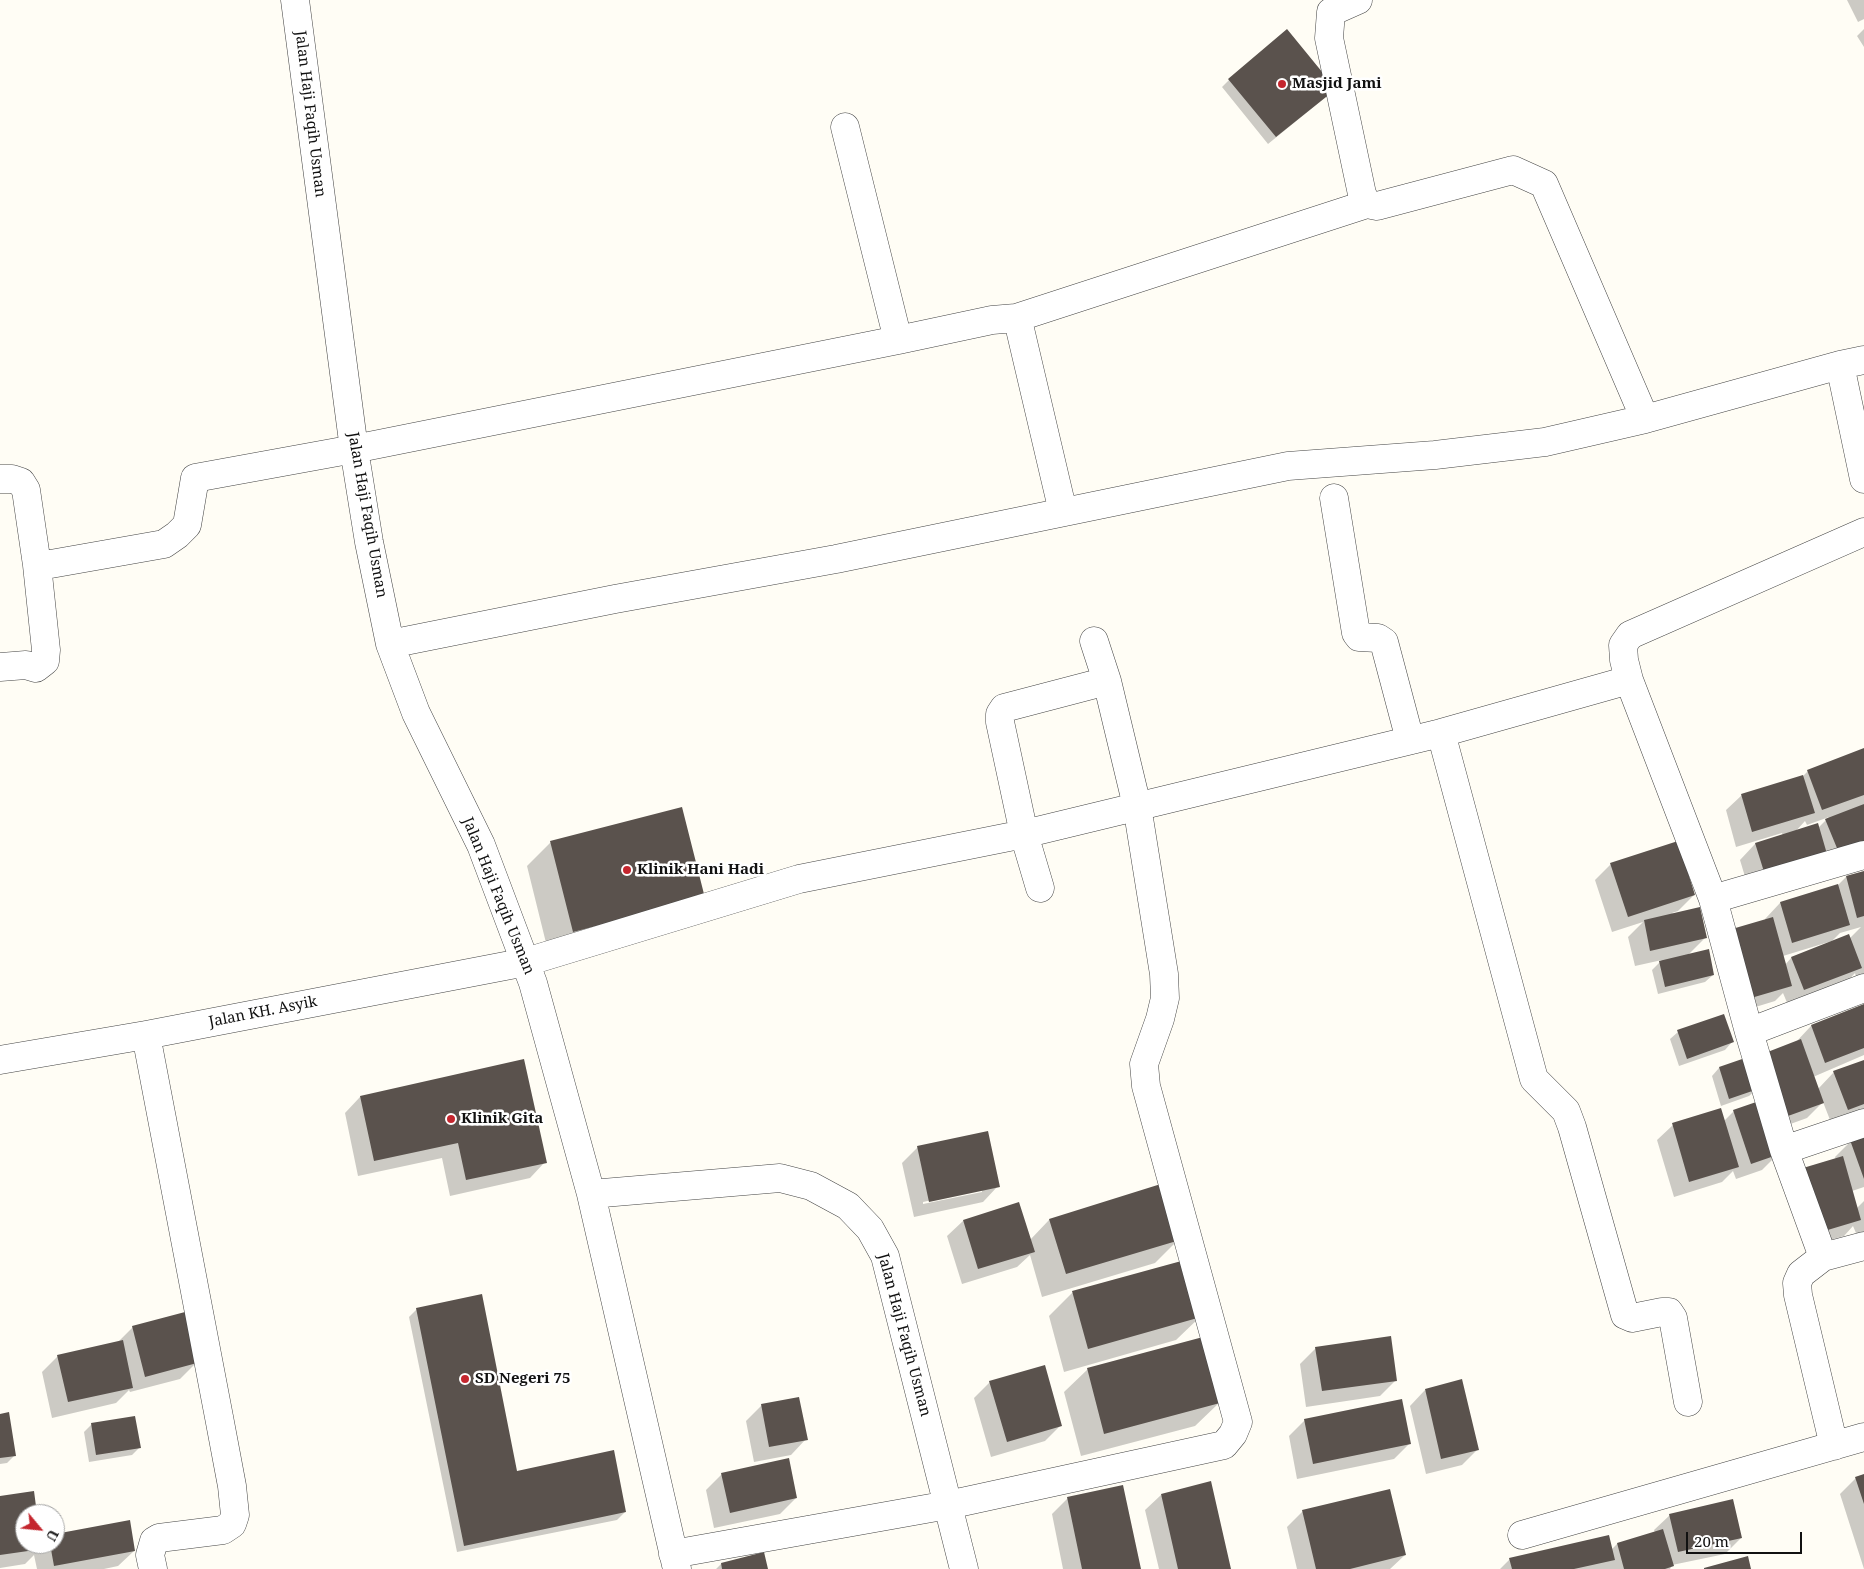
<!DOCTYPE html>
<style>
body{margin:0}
#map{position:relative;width:1864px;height:1569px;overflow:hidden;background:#fffdf5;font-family:"Noto Serif",serif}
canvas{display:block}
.north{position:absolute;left:15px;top:1504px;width:50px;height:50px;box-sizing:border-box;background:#fff;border:1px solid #a0a0a0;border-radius:50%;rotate:118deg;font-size:14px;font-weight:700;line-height:20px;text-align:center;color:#111}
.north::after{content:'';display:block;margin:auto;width:18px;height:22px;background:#c4262e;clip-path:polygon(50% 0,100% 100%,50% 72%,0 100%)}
.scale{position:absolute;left:1686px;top:1532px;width:116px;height:22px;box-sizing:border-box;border:2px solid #111;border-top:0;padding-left:6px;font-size:15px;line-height:18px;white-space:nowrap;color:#111;-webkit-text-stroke:4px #fff;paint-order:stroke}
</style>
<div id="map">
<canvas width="1864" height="1569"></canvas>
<div class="north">U</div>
<div class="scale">20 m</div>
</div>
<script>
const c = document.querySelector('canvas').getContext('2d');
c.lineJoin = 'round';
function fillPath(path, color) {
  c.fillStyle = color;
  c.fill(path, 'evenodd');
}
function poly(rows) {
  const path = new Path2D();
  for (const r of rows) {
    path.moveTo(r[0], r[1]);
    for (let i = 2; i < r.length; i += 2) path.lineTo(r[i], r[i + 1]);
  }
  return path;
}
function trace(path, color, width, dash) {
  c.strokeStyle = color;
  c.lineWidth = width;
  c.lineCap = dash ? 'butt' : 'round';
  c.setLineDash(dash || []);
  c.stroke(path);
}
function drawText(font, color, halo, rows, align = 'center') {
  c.font = font + ' "Noto Serif",serif';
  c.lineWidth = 5;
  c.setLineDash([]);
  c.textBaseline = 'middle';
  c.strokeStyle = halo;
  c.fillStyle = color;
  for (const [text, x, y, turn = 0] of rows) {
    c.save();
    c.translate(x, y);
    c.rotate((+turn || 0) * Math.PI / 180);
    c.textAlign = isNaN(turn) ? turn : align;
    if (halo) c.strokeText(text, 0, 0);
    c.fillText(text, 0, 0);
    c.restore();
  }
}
const shadow = poly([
 [1847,0,1864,0,1864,19,1858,22],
 [1864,29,1864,47,1857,36],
 [1229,80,1327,96,1268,144,1222,87],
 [1864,750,1864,804,1862,806,1864,805,1864,852,1749,890,1740,860,1755,844,1783,836,1782,833,1736,847,1726,810,1742,795,1803,776,1808,771],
 [1829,817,1818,828,1795,832,1805,821,1807,825],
 [681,809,704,897,549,955,527,866,550,843],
 [1611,864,1694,895,1678,911,1672,913,1706,937,1688,955,1713,975,1705,982,1658,994,1652,970,1662,960,1635,966,1628,937,1643,922,1612,932,1595,880],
 [1864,872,1864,978,1857,980,1855,973,1845,984,1788,1005,1783,993,1775,1001,1736,1013,1765,921,1765,919,1780,903,1837,886,1846,877],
 [1861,927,1850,938,1849,936,1791,958,1785,965,1783,956,1832,941,1840,933],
 [1864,1005,1864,1055,1813,1077,1818,1089,1834,1072,1864,1061,1864,1114,1832,1125,1823,1102,1807,1118,1771,1131,1778,1154,1762,1170,1736,1179,1733,1171,1722,1182,1674,1197,1657,1140,1673,1125,1723,1122,1734,1111,1762,1102,1757,1089,1749,1096,1721,1106,1712,1076,1719,1068,1748,1059,1751,1069,1796,1042,1811,1026],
 [1678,1032,1732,1042,1725,1050,1679,1066,1670,1039],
 [360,1097,545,1162,530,1178,450,1196,442,1158,358,1176,345,1113],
 [1864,1136,1864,1187,1852,1191,1856,1209,1864,1201,1864,1246,1862,1247,1853,1226,1844,1236,1805,1247,1836,1160,1835,1157,1851,1141],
 [918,1147,998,1186,983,1202,914,1217,902,1163],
 [982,1189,982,1192,923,1204,923,1202],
 [1049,1220,1179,1239,1155,1263,1042,1297,1030,1255,1017,1267,962,1284,947,1236,963,1221,1030,1240],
 [1184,1261,1200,1317,1176,1340,1064,1372,1049,1316,1072,1293],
 [417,1309,516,1472,625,1512,617,1520,457,1552,409,1317],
 [133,1327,196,1363,180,1379,130,1392,129,1390,116,1403,52,1418,42,1372,58,1356,118,1342],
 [1316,1348,1396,1380,1380,1396,1306,1407,1300,1364],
 [1088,1369,1219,1403,1195,1426,1081,1456,1064,1392],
 [990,1382,1061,1425,1045,1441,991,1457,974,1398],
 [1425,1390,1478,1449,1462,1465,1426,1474,1410,1406],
 [762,1405,806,1439,791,1455,754,1462,746,1421],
 [0,1415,14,1456,7,1463,0,1464],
 [1305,1420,1409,1444,1394,1459,1297,1479,1289,1436],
 [92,1424,139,1448,132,1455,89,1462,84,1432],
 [722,1474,796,1498,780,1514,714,1528,706,1490],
 [1864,1475,1864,1569,1840,1494,1856,1478],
 [1161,1495,1230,1569,1159,1569,1145,1510],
 [0,1497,36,1514,25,1514,25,1544,55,1544,55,1535,134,1551,118,1566,104,1569,37,1569,34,1555,25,1564,0,1568],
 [1068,1498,1139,1569,1063,1569,1052,1514],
 [1303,1511,1405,1555,1390,1569,1297,1569,1287,1527],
 [1670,1515,1741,1538,1725,1554,1672,1565,1670,1569,1500,1569,1510,1559,1611,1550,1617,1544,1655,1533,1654,1530],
 [721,1564,767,1569,716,1569]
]);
const building = poly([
 [1287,29,1336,89,1276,137,1228,79],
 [1864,748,1864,795,1822,810,1807,770],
 [1803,775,1815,813,1752,832,1741,794],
 [1864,804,1864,844,1839,853,1825,819],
 [682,807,705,898,573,932,550,841],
 [1818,823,1827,854,1765,875,1755,843],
 [1678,841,1695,895,1628,917,1610,863],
 [1864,871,1864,916,1857,918,1846,876],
 [1838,884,1850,925,1792,943,1780,902],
 [1700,907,1707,938,1650,951,1644,920],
 [1773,917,1792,986,1751,998,1732,929],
 [1849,934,1862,968,1804,990,1791,957],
 [1709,949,1714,975,1665,987,1659,961],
 [1864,1004,1864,1048,1825,1063,1811,1025],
 [1724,1014,1734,1042,1687,1059,1677,1030],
 [1801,1039,1824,1103,1788,1116,1765,1053],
 [1748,1057,1758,1089,1729,1099,1719,1067],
 [524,1059,547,1163,466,1180,458,1143,374,1161,360,1096],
 [1864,1060,1864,1104,1848,1110,1833,1071],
 [1762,1100,1780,1154,1751,1164,1733,1110],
 [1721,1108,1739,1167,1689,1182,1672,1123],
 [988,1131,1000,1187,929,1202,917,1146],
 [1864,1135,1864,1179,1850,1140],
 [1843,1156,1861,1220,1821,1232,1803,1168],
 [1164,1183,1180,1240,1066,1274,1049,1219],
 [1019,1202,1035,1252,978,1269,963,1220],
 [1185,1260,1201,1317,1088,1349,1072,1291],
 [482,1294,517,1471,614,1450,626,1512,464,1546,416,1308],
 [185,1312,197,1363,145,1377,132,1326],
 [1391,1336,1397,1381,1322,1391,1315,1347],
 [1203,1337,1220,1403,1104,1434,1087,1368],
 [123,1340,133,1388,68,1402,57,1355],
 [1045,1365,1062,1426,1007,1442,989,1381],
 [1462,1379,1479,1450,1441,1459,1425,1389],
 [799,1397,808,1440,769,1447,761,1404],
 [1402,1399,1411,1444,1313,1464,1304,1419],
 [9,1412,16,1456,0,1458,0,1414],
 [135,1416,141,1448,96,1455,91,1423],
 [789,1458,797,1498,730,1513,721,1473],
 [1864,1474,1864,1504,1855,1477],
 [1211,1481,1231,1569,1178,1569,1161,1494],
 [1123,1485,1141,1569,1082,1569,1067,1497],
 [1390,1489,1406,1555,1350,1569,1316,1569,1302,1510],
 [34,1491,37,1514,25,1514,25,1544,41,1544,42,1549,0,1555,0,1496],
 [1733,1499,1742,1538,1678,1552,1669,1514],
 [130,1520,135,1551,54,1566,50,1544,55,1544,55,1534],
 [1663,1529,1674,1566,1665,1569,1624,1569,1617,1543],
 [1609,1535,1615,1560,1574,1569,1512,1569,1509,1558],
 [764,1552,768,1569,722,1569,721,1563],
 [1748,1556,1751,1569,1704,1569,1704,1568]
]);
const minor = poly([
 [295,0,354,449,369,542,390,644,416,713,481,845,533,983,591,1194,780,1178,811,1186,848,1206,870,1229,885,1256,964,1569],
 [1358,0,1331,12,1329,38,1362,194,1367,204,1377,206,1513,170,1544,184,1645,419],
 [1016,318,1367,204],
 [898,340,992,320,1016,318,1020,329,1063,512],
 [1840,365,1864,479],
 [0,479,12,479,21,482,26,490,37,565,45,565,164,544,177,535,187,525,195,478,354,449,898,340,845,127],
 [1334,498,1356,633,1359,637,1378,638,1384,642,1410,740],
 [1864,532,1630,635,1623,645,1624,660,1629,680,1713,899,1749,1032,1784,1150,1823,1257,1864,1246],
 [390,644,615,599,836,559,1288,466,1435,455,1545,442,1645,419,1840,365,1864,360],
 [0,667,26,665,36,668,45,661,46,650,37,565],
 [1441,733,1534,1079,1566,1111,1572,1127,1625,1315,1632,1318,1662,1312,1669,1312,1673,1318,1688,1402],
 [1040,888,1024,834,1000,722,1000,714,1004,708,1107,681],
 [1713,899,1864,855],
 [1749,1032,1864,988],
 [146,1035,219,1417,232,1486,235,1515,232,1524,223,1530,159,1538,154,1541,150,1555,153,1569],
 [0,1060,146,1035,526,962,799,879,1024,834,1148,804,1441,733,1629,680],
 [1784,1150,1864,1123],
 [591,1194,677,1569],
 [1823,1257,1801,1274,1797,1283,1798,1295,1834,1446],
 [1522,1535,1864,1437],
 [673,1554,948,1505,1224,1445,1233,1434,1238,1422,1146,1086,1144,1064,1160,1019,1165,998,1164,974,1137,806,1107,681,1094,641]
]);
const markers = [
 [1282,84,5,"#c4262e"],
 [627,870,5,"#c4262e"],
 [451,1119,5,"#c4262e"],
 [465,1379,5,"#c4262e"]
];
const poiNames = [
 ["Masjid Jami",1292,84],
 ["Klinik Hani Hadi",637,870],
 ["Klinik Gita",461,1119],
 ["SD Negeri 75",475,1379]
];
const streetNames = [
 ["Jalan Haji Faqih Usman",310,114,83],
 ["Jalan Haji Faqih Usman",367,515,80],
 ["Jalan Haji Faqih Usman",498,896,68],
 ["Jalan KH. Asyik",263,1012,-11],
 ["Jalan Haji Faqih Usman",904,1335,75]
];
fillPath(shadow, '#0003');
fillPath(building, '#5a524d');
trace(minor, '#444', 29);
trace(minor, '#fff', 28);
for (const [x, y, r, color] of markers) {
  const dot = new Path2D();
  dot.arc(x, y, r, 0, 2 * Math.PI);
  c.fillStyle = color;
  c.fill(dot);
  trace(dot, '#fff', 2);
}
drawText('bold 15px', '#111', '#fff', poiNames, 'left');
drawText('15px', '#111', '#fff', streetNames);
</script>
